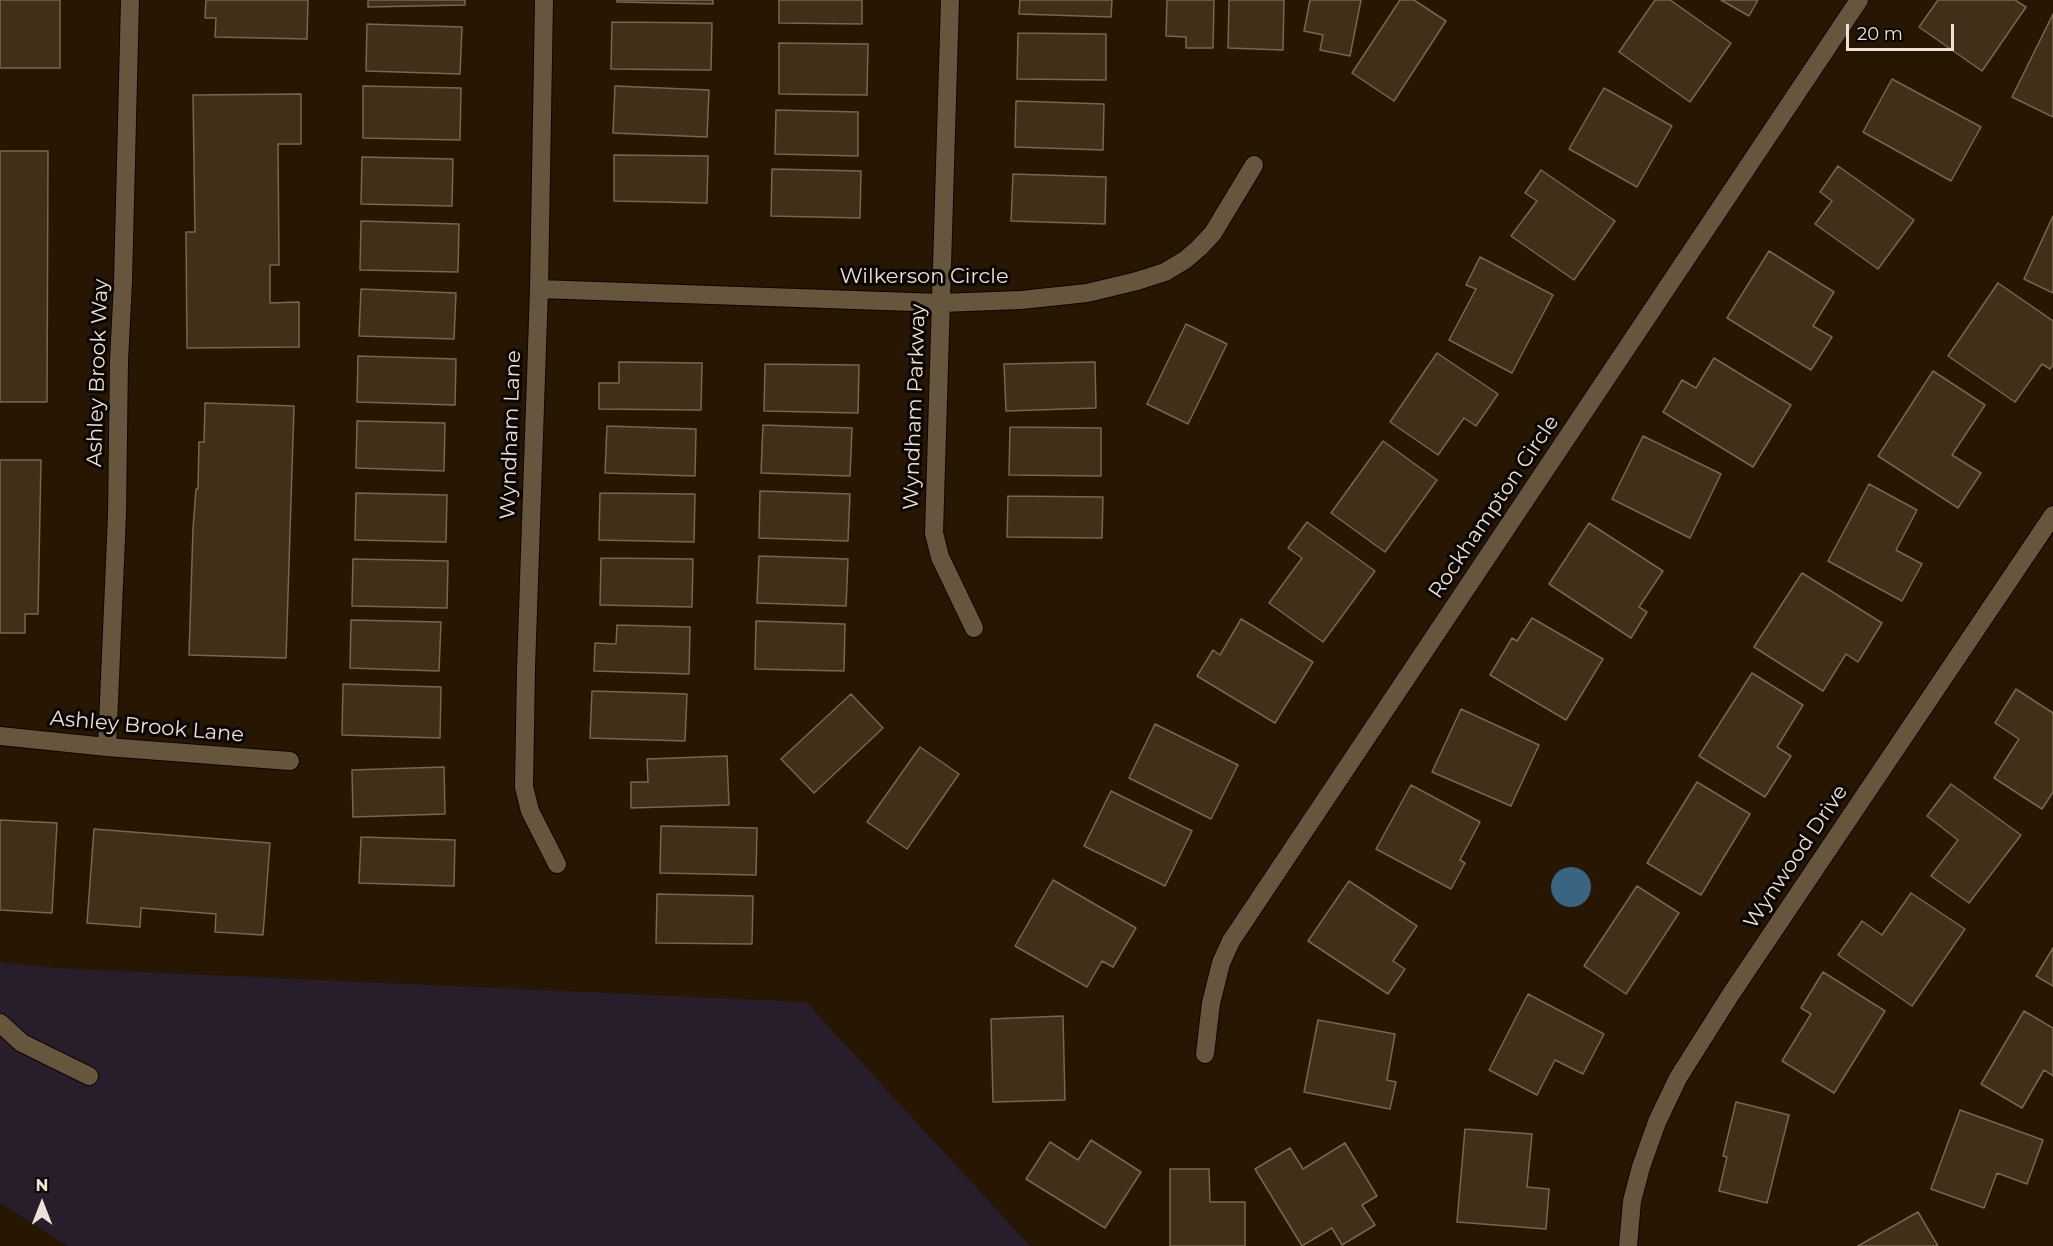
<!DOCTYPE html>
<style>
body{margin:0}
#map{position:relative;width:2053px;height:1246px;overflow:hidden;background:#271702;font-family:Montserrat,sans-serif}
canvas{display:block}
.north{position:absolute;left:12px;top:1174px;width:60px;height:60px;-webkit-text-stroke:4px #0a0501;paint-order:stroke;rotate:0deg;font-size:16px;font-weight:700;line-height:24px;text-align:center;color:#ede2d5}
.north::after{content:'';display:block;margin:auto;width:21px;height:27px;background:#ede2d5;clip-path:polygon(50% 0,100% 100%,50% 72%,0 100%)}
.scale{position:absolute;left:1846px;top:24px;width:108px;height:27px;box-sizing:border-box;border:3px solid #ede2d5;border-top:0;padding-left:8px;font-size:18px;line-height:21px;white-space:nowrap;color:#ede2d5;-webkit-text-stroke:4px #0a0501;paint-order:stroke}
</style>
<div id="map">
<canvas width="2053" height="1246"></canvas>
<div class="north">N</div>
<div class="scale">20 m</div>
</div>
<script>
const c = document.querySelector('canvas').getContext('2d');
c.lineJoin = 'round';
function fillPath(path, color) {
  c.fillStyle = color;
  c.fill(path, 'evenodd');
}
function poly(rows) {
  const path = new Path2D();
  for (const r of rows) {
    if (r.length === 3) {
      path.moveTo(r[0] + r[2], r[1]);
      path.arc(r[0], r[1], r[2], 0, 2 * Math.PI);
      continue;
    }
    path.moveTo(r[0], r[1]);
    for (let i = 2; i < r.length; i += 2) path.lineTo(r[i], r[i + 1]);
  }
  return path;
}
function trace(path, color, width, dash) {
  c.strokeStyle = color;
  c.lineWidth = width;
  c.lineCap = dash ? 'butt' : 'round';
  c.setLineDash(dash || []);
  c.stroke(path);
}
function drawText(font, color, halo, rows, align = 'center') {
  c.font = font + ' Montserrat,sans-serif';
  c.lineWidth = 6;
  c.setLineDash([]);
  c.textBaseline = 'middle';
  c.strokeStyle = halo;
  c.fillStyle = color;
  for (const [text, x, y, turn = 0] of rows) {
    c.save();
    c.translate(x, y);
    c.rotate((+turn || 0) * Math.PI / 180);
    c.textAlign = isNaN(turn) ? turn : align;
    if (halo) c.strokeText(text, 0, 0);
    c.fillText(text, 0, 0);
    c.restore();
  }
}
const industrial = poly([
 [0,962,55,968,806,1002,1030,1246,68,1246,0,1203]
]);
const water = poly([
 [1571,887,20]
]);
const building = poly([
 [0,0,60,0,60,68,0,68,0,0],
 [206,0,308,0,307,39,215,37,216,18,205,18,206,0],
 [368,0,465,0,465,5,368,7,368,0],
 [617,0,713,0,713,4,617,2,617,0],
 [779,0,862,0,862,24,779,23,779,0],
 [1020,0,1112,0,1111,17,1019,14,1020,0],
 [1167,0,1214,0,1213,48,1186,48,1186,37,1166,36,1167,0],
 [1229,0,1284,0,1283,50,1228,48,1229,0],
 [1310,0,1361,0,1350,56,1320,50,1323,35,1304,31,1310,0],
 [1400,0,1414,0,1446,21,1394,101,1352,73,1400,0],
 [1655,0,1670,0,1731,43,1690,102,1619,52,1655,0],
 [1721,0,1758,0,1749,16,1721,0],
 [1938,0,2015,0,2026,7,1982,71,1919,27,1938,0],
 [2053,14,2053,117,2012,97,2053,14],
 [612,22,712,23,711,70,611,69,612,22],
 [367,24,462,27,460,74,366,71,367,24],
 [1018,33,1106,34,1106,80,1017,79,1018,33],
 [779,43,868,44,867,95,779,94,779,43],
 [1892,79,1981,127,1951,181,1863,132,1892,79],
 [363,86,461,88,460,140,363,138,363,86],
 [615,86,709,90,707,137,613,133,615,86],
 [1604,88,1672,126,1637,187,1569,149,1604,88],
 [301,94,301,144,278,144,279,265,270,265,270,303,299,302,299,347,187,348,186,232,195,232,193,95,301,94],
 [1016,101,1104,104,1103,150,1015,147,1016,101],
 [776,110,858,112,858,156,775,154,776,110],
 [0,151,48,151,47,402,0,402,0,151],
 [614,155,708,156,707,203,614,201,614,155],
 [362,157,453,159,452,206,361,204,362,157],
 [1838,166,1914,220,1878,269,1815,224,1832,201,1820,192,1838,166],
 [772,169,861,171,860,218,771,216,772,169],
 [1541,170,1615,221,1574,280,1511,236,1537,201,1525,193,1541,170],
 [1013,174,1106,177,1105,224,1011,221,1013,174],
 [2053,216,2053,293,2024,279,2053,216],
 [361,221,459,224,458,272,360,270,361,221],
 [1769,251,1834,292,1813,326,1832,337,1811,370,1727,318,1769,251],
 [1480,257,1553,295,1512,373,1449,340,1476,289,1466,285,1480,257],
 [1998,283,2053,321,2053,365,2050,369,2042,364,2015,402,1948,356,1998,283],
 [361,289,456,293,454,339,359,336,361,289],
 [1186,324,1227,344,1188,424,1147,404,1186,324],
 [1437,353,1498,394,1476,426,1464,418,1438,455,1390,422,1437,353],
 [358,356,456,359,455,405,357,402,358,356],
 [1714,358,1791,405,1753,467,1663,412,1682,380,1696,388,1714,358],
 [619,362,702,363,701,410,599,409,599,383,619,383,619,362],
 [1095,362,1096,408,1006,411,1004,364,1095,362],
 [765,364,859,365,858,413,764,411,765,364],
 [1933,371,1985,405,1952,455,1981,473,1958,508,1878,456,1933,371],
 [205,403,294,406,286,658,189,655,193,529,196,489,198,489,199,442,204,442,205,403],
 [357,421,445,423,444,471,356,468,357,421],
 [763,425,852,428,850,476,761,473,763,425],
 [607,426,696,429,695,476,605,473,607,426],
 [1010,427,1101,428,1101,476,1009,475,1010,427],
 [1643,436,1721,474,1690,538,1612,499,1643,436],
 [1383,441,1437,480,1385,552,1331,513,1383,441],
 [0,460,41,460,38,614,25,614,25,633,0,633,0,460],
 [1869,484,1917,510,1896,550,1922,564,1902,601,1828,561,1869,484],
 [760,491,850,494,848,541,759,538,760,491],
 [356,493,447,495,446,542,355,540,356,493],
 [600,493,695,494,694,542,599,540,600,493],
 [1008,496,1103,497,1102,538,1007,537,1008,496],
 [1307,522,1375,571,1323,642,1269,603,1302,558,1288,548,1307,522],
 [1589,523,1663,571,1639,607,1647,612,1631,638,1549,584,1589,523],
 [759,556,848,559,846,606,757,603,759,556],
 [601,558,693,559,692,607,600,605,601,558],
 [353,559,448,561,447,608,352,606,353,559],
 [1802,573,1882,623,1858,662,1846,654,1823,691,1754,647,1802,573],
 [1532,618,1603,659,1566,720,1490,675,1512,638,1517,641,1532,618],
 [1241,619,1313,662,1275,723,1197,676,1213,650,1220,655,1241,619],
 [351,620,441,622,439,671,350,668,351,620],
 [756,621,845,624,844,671,755,669,756,621],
 [617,625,690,627,689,674,594,671,595,643,616,644,617,625],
 [1752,673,1803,705,1777,747,1791,756,1765,797,1699,756,1752,673],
 [343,684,441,687,440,738,342,735,343,684],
 [2016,689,2053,713,2053,792,2042,809,1994,778,2019,739,1995,723,2016,689],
 [592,691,687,694,685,741,590,738,592,691],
 [851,694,883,728,814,793,781,759,851,694],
 [1461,709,1539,745,1511,806,1432,772,1461,709],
 [1155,724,1238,765,1211,819,1129,778,1155,724],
 [920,747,959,774,907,849,867,822,920,747],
 [727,756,729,805,631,808,631,782,648,782,647,759,727,756],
 [444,767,445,814,353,817,352,770,444,767],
 [1697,782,1750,814,1701,895,1647,863,1697,782],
 [1951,784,2021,835,1969,903,1931,876,1958,840,1927,816,1951,784],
 [1411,785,1480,822,1460,860,1465,863,1451,889,1376,849,1411,785],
 [1111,791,1192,831,1165,886,1084,846,1111,791],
 [0,820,57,823,52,913,0,910,0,820],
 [661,826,757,828,756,875,660,873,661,826],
 [94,829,270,843,263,935,215,932,216,914,141,908,140,927,87,923,94,829],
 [361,837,455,840,454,886,359,883,361,837],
 [1053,880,1136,928,1113,967,1102,961,1087,987,1015,946,1053,880],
 [1349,881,1417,926,1393,961,1405,969,1388,994,1308,941,1349,881],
 [1637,886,1679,913,1626,994,1584,966,1637,886],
 [1911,893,1965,929,1912,1006,1838,955,1862,921,1882,935,1911,893],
 [657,894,753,896,752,944,656,943,657,894],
 [2053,948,2053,986,2036,976,2053,948],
 [1823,972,1885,1011,1834,1093,1782,1061,1811,1014,1801,1008,1823,972],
 [1528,994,1604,1034,1583,1074,1555,1060,1537,1095,1489,1070,1528,994],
 [2024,1011,2053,1028,2053,1076,2044,1070,2022,1108,1981,1084,2024,1011],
 [1063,1016,1065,1100,993,1102,991,1019,1063,1016],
 [1318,1020,1395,1034,1387,1080,1396,1082,1390,1109,1304,1092,1318,1020],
 [1736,1102,1789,1115,1767,1203,1719,1191,1727,1157,1723,1156,1736,1102],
 [1960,1110,2043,1140,2027,1184,1997,1173,1984,1208,1931,1189,1960,1110],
 [1465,1129,1532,1134,1527,1187,1549,1189,1546,1229,1457,1222,1465,1129],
 [1091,1140,1141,1172,1105,1228,1026,1179,1050,1142,1078,1160,1091,1140],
 [1345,1143,1377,1196,1362,1205,1375,1225,1342,1245,1332,1228,1302,1246,1255,1169,1290,1148,1303,1169,1345,1143],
 [1170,1169,1209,1169,1210,1202,1245,1202,1245,1246,1170,1246,1170,1169],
 [1918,1212,1938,1246,1858,1246,1918,1212]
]);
const minor = poly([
 [544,0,539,289,526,669,524,787,530,811,557,864],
 [950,0,934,533,940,557,974,628],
 [539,289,941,303,1021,300,1087,293,1137,281,1165,272,1185,260,1199,248,1213,233,1254,165],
 [0,736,107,747,290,761],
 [107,747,117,515,119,361,123,282,130,0],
 [0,1023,22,1043,89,1076],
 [1205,1054,1211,1003,1221,963,1231,941,1859,0],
 [1628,1246,1632,1201,1641,1167,1657,1122,1678,1078,1731,994,2053,515]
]);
const streetNames = [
 ["Wilkerson Circle",924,277],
 ["Ashley Brook Way",98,373,-88],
 ["Wyndham Parkway",915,407,-88],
 ["Wyndham Lane",511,435,-88],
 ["Rockhampton Circle",1494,507,-56],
 ["Ashley Brook Lane",147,727,5],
 ["Wynwood Drive",1796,857,-56]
];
fillPath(industrial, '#281d2b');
fillPath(water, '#396583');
fillPath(building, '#403019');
trace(building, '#78664d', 1.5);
trace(minor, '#0f0300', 20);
trace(minor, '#67563e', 18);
drawText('21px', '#ede2d5', '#0a0501', streetNames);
</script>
